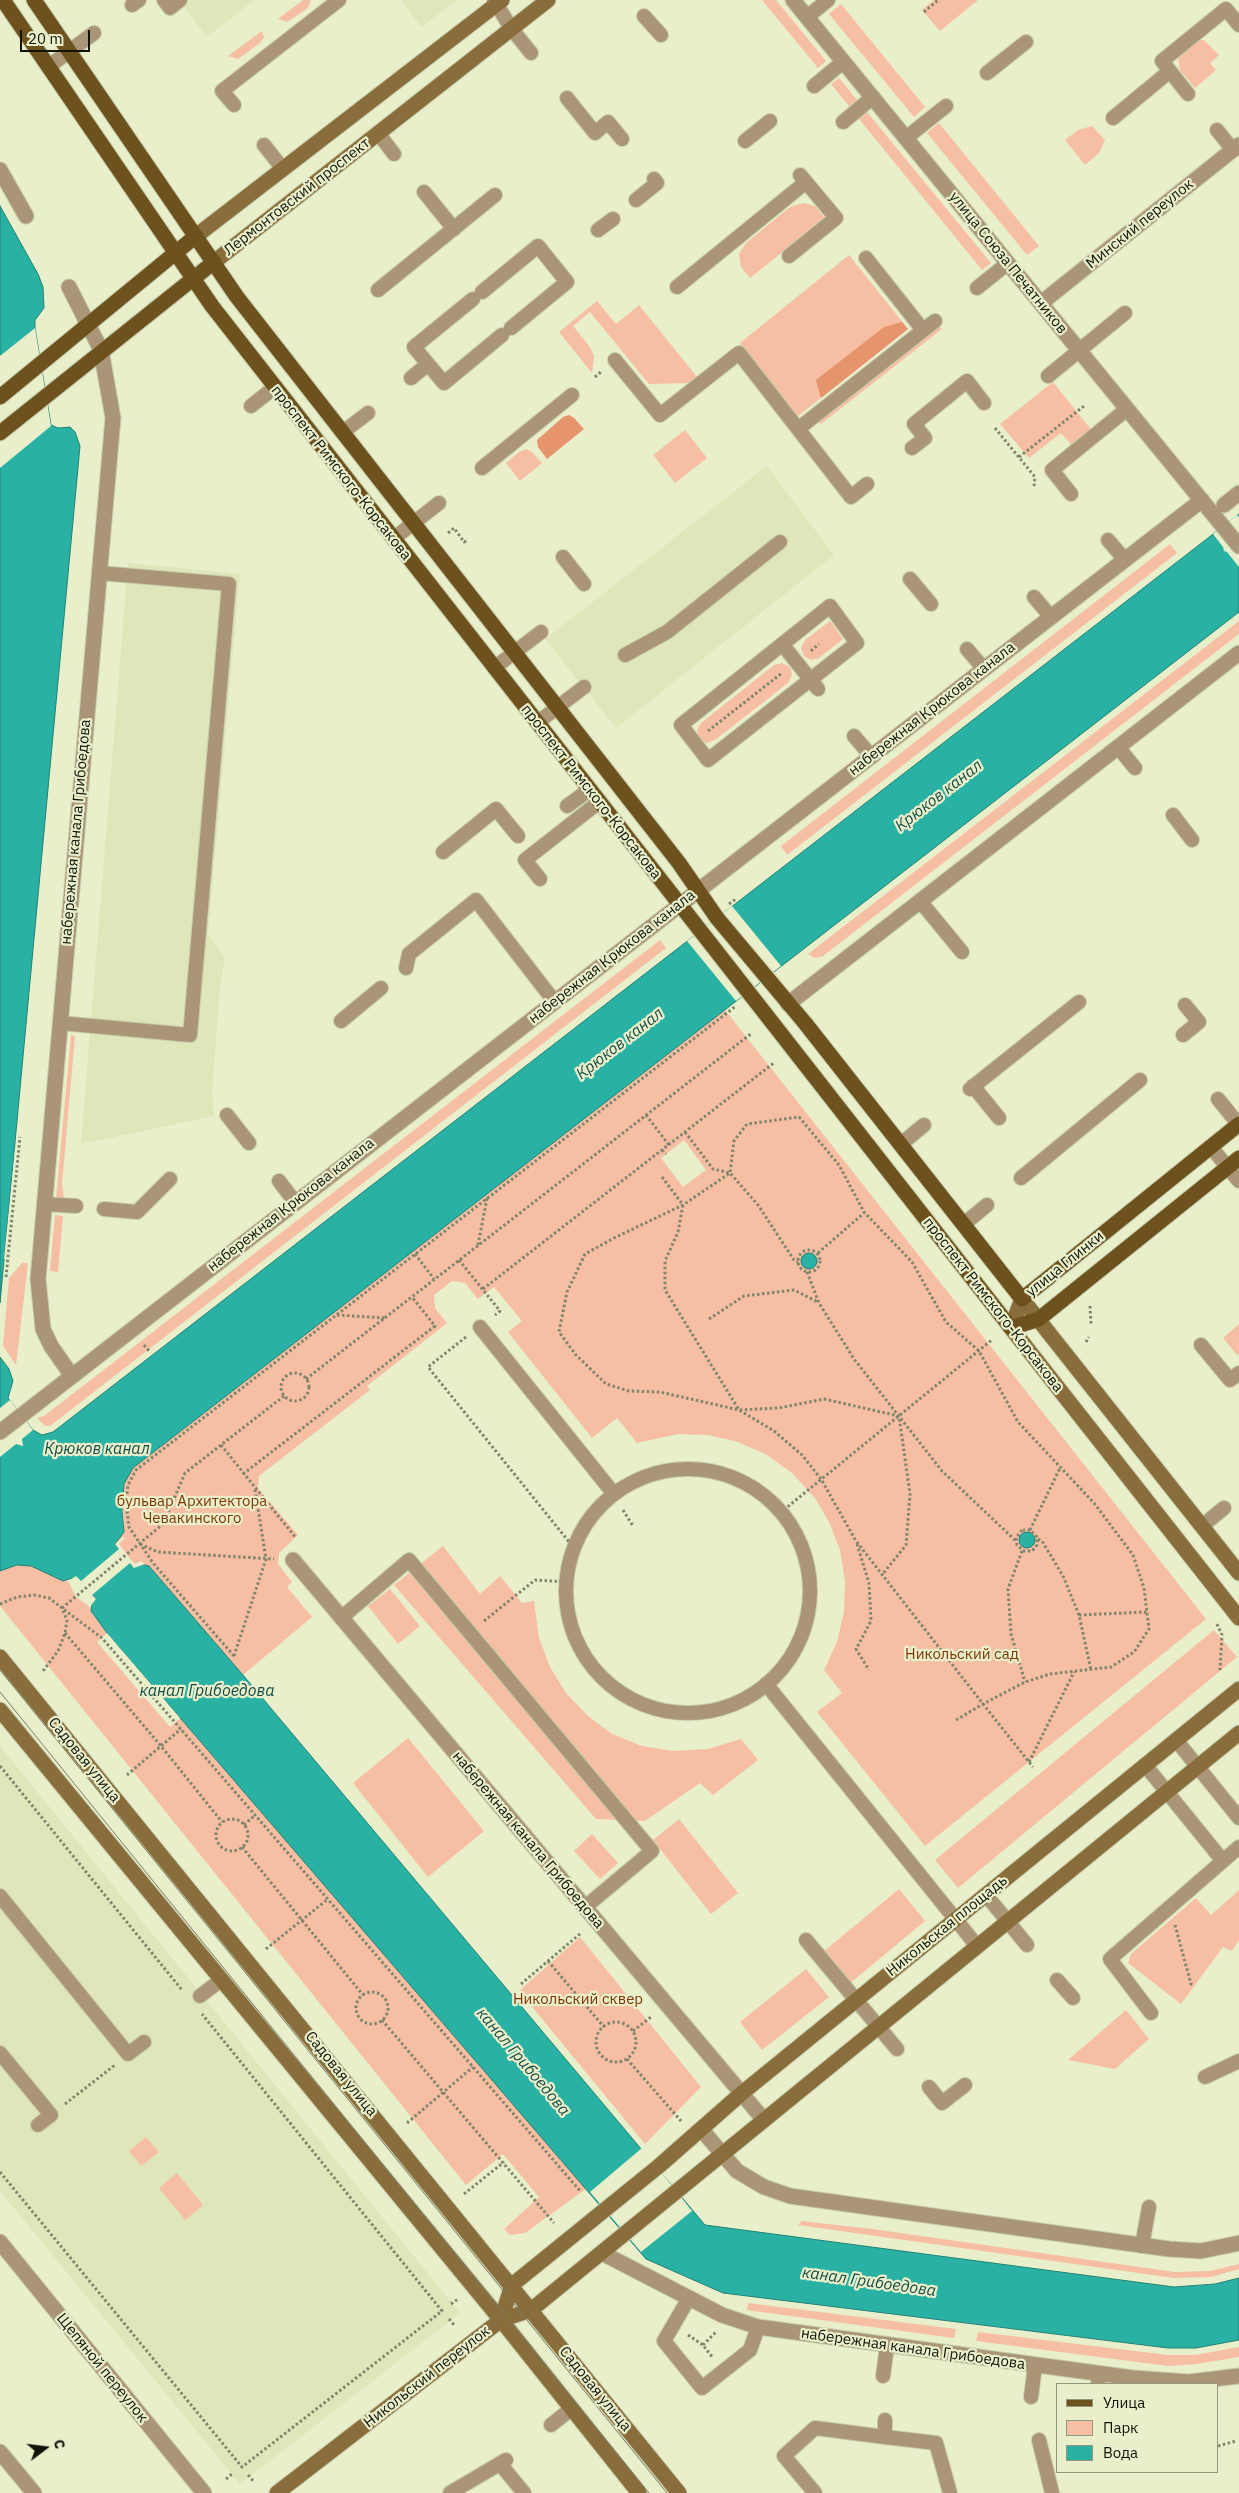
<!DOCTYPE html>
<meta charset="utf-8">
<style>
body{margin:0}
#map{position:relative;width:1239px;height:2493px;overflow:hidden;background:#e9efcb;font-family:"IBM Plex Sans",sans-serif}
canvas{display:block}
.legend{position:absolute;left:1056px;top:2383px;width:162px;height:90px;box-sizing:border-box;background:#e9efcb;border:1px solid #93977d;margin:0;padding:6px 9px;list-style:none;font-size:15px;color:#111307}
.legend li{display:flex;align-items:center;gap:10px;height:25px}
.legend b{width:25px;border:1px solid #93977d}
.north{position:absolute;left:20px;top:2423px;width:50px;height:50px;-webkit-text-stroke:4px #e9efcb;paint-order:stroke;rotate:75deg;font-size:14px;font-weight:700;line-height:20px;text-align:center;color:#111307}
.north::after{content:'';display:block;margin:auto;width:18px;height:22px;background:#111307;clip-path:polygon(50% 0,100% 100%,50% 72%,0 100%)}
.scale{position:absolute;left:20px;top:30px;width:70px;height:22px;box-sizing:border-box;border:2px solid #111307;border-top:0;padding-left:6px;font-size:15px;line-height:18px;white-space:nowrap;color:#111307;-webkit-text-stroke:4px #e9efcb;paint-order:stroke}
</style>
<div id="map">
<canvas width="1239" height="2493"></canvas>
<ul class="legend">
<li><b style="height:6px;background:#6d521e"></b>Улица</li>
<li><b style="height:14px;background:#f6bea3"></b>Парк</li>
<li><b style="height:14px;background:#29b2a3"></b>Вода</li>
</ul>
<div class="north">С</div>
<div class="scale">20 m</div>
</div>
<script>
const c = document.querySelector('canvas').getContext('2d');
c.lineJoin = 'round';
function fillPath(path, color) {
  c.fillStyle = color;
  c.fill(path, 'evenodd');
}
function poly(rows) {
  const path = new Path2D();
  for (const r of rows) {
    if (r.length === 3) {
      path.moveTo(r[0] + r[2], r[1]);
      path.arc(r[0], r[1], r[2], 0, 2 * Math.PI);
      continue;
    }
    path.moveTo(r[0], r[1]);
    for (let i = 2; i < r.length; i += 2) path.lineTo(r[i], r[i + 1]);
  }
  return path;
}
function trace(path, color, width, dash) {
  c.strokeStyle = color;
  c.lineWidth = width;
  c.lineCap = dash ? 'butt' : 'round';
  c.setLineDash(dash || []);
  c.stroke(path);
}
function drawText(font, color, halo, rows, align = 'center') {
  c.font = font + ' "IBM Plex Sans",sans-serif';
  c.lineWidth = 4.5;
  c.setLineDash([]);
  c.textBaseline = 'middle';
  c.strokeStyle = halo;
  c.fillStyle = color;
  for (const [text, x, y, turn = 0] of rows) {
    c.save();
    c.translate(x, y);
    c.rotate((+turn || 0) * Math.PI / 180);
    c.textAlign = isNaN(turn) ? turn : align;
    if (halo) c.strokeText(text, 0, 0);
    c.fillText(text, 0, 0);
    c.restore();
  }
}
const built = poly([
 [190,0,255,0,207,37,183,5],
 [401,0,457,0,421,27],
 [767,466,834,555,616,728,545,639],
 [128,563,240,574,208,934,225,958,220,987,212,1093,214,1116,81,1144],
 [0,1746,460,2313,240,2484,0,2191]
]);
const green = poly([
 [303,0,311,0,308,8,287,22,278,19],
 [762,0,776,0,826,61,818,68],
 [934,0,978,0,940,31,922,10],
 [841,4,925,107,914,117,829,14],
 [262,31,264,37,260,43,238,59,228,56],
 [1199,40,1204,40,1219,55,1210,63,1216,70,1195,88,1180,70,1178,58],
 [839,78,857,100,849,106,831,84],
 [867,112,991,263,982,270,859,119],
 [939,123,1039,246,1027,255,927,133],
 [1092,126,1105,140,1099,153,1085,165,1065,140,1078,130],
 [803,203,815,206,825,218,750,278,741,267,739,254,746,243,790,207],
 [849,255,908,329,798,416,740,343],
 [597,301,616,324,639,305,697,377,689,383,649,384,590,312,573,326,590,347,594,356,592,373,559,332],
 [939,326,942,329,821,424,818,422],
 [1053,382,1093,432,1073,447,1061,433,1029,458,1000,424],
 [685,430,707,458,675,483,653,455],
 [526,449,532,452,542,463,520,481,506,463,519,452],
 [1170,544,1177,553,787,855,781,846],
 [830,621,843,639,819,658,811,660,804,656,801,648,805,640],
 [1239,621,1239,634,823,956,815,958,808,954],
 [782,663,790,667,792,675,788,683,715,740,707,743,699,739,697,730,701,723,774,665],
 [660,940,666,948,50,1426,45,1426,37,1418,44,1416],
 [725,1010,1206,1619,925,1846,817,1712,842,1693,824,1670,837,1642,844,1612,845,1581,840,1550,829,1522,815,1498,792,1473,767,1455,738,1442,708,1435,678,1434,637,1443,617,1418,592,1438,508,1332,522,1321,494,1287,478,1299,465,1283,452,1281,434,1295,435,1308,447,1323,367,1386,370,1390,259,1476,258,1488,298,1535,279,1553,278,1564,292,1582,287,1587,312,1617,243,1675,149,1566,134,1568,115,1544,124,1528,122,1493,127,1475,133,1468],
 [684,1140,706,1170,683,1187,661,1158],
 [71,1035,75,1036,62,1184,64,1200,56,1199],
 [55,1215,63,1216,58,1272,50,1271],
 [22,1263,28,1263,16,1365,3,1346,9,1278],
 [1239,1324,1239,1354,1237,1355,1223,1338],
 [443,1546,480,1594,500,1576,522,1603,534,1601,539,1638,550,1667,566,1693,588,1716,612,1734,642,1746,673,1751,708,1749,741,1739,758,1760,713,1795,700,1783,645,1821,596,1819,394,1585],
 [17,1565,31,1566,68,1581,76,1597,90,1607,93,1615,107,1633,97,1642,170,1727,180,1718,587,2188,525,2233,510,2235,504,2229,539,2197,503,2154,466,2185,0,1606,0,1571],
 [390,1589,420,1626,398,1644,368,1606],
 [1214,1630,1237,1657,958,1888,935,1860],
 [408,1738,484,1831,428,1877,353,1783],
 [679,1819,738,1893,711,1914,653,1840],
 [592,1834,618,1863,600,1879,574,1851],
 [899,1889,925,1921,843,1989,817,1957],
 [1239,1890,1239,1940,1232,1951,1223,1947,1181,2004,1128,1963,1131,1954,1196,1898,1211,1915],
 [580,1937,701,2087,645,2144,519,1991],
 [806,1969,829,1997,762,2050,740,2022],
 [1126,2010,1149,2039,1115,2069,1068,2060],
 [146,2137,159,2152,141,2166,129,2151],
 [177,2173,203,2205,185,2220,159,2188],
 [802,2221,872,2229,1175,2272,1210,2271,1239,2264,1239,2269,1211,2277,1174,2278,798,2225],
 [748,2303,956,2329,954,2338,747,2310],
 [978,2332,1168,2355,1196,2355,1239,2347,1239,2357,1197,2364,1168,2366,976,2341]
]);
const forest = poly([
 [902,322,908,329,821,398,816,380,884,327],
 [569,415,574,418,584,429,547,459,538,447,537,440,563,417]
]);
const water = poly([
 [0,206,38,274,43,287,44,308,35,320,35,328,51,425,58,428,70,427,75,432,80,446,0,1303,0,206],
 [1239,514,1239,612,133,1468,124,1484,122,1511,124,1532,115,1544,134,1567,141,1564,149,1566,243,1675,705,2225,1174,2287,1215,2284,1239,2278,1239,2340,1196,2348,1168,2348,723,2293,646,2259,107,1633,91,1611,92,1603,96,1599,76,1577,63,1581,31,1566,17,1565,0,1571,0,1357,9,1369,13,1381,8,1398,33,1430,42,1435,53,1432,1239,514],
 [809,1261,8],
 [1027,1540,8]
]);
const pier = poly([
 [35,328,51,426,0,468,0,356],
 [1237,515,1239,517,1239,567,1227,552,1224,551,1223,547,1213,534],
 [732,906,781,966,736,1001,687,941],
 [15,1150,18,1150,6,1259,4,1259],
 [10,1400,33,1430,22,1439,23,1446,16,1444,0,1457,0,1408],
 [123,1537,125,1538,119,1544,132,1561,135,1564,141,1561,145,1564,134,1568,130,1563,92,1595,96,1599,90,1607,88,1606,93,1599,76,1580,69,1583,68,1581,76,1576,81,1581,119,1549,115,1544],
 [107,1633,180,1718,178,1720,105,1635],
 [642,2148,692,2211,641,2252,590,2192]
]);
const path = poly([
 [924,12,938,0],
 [595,377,602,371],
 [995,428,1035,477,1034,486],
 [1019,457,1084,406],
 [448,533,454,528,464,542,468,540],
 [811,651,819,644],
 [708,731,782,673],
 [729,904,736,899],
 [646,1115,669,1145],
 [685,1132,713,1169,730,1173,758,1205,794,1260,798,1262],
 [662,1150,666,1154],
 [662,1177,683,1205,678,1232,665,1261,665,1290,739,1410,779,1408,824,1399,899,1416,910,1494,906,1545,882,1575],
 [478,1245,487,1198],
 [809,1261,11],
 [818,1253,864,1213],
 [415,1254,434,1279],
 [459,1260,500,1311,495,1315],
 [807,1272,819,1303,854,1359,942,1471,1016,1541],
 [6,1277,20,1137],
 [483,1289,775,1062],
 [1090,1306,1091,1324],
 [337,1315,385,1318],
 [709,1319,744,1296,794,1290,818,1302],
 [466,1337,428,1367,574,1548],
 [1086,1342,1089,1337],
 [144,1345,150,1352],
 [295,1387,14],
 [306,1379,752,1033],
 [284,1396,185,1473,163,1524,62,1608,102,1638,581,2192],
 [221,1445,296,1538],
 [243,1474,435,1326,412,1297],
 [623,1510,633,1526],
 [780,1513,993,1339],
 [1022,1530,1016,1538,1017,1545,1024,1551,1032,1551,1037,1545,1037,1537,1030,1530,1023,1530],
 [1030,1530,1060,1468],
 [1038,1539,1042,1541,1063,1576,1079,1615,1091,1670],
 [140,1544,158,1552,274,1559],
 [857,1544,869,1583,871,1621,856,1649,869,1670],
 [1022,1551,1008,1589,1011,1634,1025,1682],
 [0,1604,17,1597,34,1595,49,1598,62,1608,67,1620,65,1633,58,1651,43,1671],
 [1079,1615,1147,1612],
 [484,1621,535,1580,567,1582],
 [1217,1624,1222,1635,1220,1670],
 [65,1633,161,1746,222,1822],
 [234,1656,153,1563,129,1527,126,1503,128,1485,136,1470,736,1006],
 [234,1656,266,1559,255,1489],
 [956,1720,983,1704,1025,1682,1050,1674,1111,1667,1134,1652,1149,1629,1144,1588,1133,1555,1094,1503,1018,1422,979,1351,946,1322,912,1262,864,1212,839,1165,799,1117,747,1124,734,1141,730,1173,683,1205,614,1238,585,1254,567,1292,559,1332,576,1355,606,1384,629,1391,660,1392,739,1410,774,1431,802,1455,821,1479,856,1541,983,1704,1033,1767],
 [1029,1762,1074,1672],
 [0,1766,182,1990],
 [127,1775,181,1729],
 [232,1835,16],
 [244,1825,255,1815],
 [242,1847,363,1995],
 [1175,1925,1191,1984,1194,1986],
 [266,1949,328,1899],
 [548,1961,604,2027],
 [521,1984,581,1933],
 [372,2008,16],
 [382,2020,554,2223],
 [616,2042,20],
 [633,2031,651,2017],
 [627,2059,681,2121],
 [65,2104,115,2065],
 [407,2123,473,2067],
 [0,2172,242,2467,442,2311,202,2014],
 [464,2194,504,2162],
 [451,2304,458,2299],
 [449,2319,455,2326],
 [688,2335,703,2345,713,2358],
 [703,2345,716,2332],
 [1218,2446,1236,2441],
 [248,2475,254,2482],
 [226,2479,233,2473]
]);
const lane = poly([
 [164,0,170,8,180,0],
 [494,0,511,28,531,53],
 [132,5,139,0],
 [644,16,661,35],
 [807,17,828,0],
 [48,67,94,33],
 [987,73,1026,42],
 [814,86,843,62],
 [1188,94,1162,61,1226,9,1239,25],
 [567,98,595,133,608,122,622,139],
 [234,105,222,91,339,0],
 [1113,118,1170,71],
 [843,122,873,97],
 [1217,130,1233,150],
 [378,133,394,154],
 [906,138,946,106],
 [745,141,770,121],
 [264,145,283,169],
 [424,192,454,229],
 [636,200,657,183,654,179],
 [598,230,613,219],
 [789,256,836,218,806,182],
 [866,258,923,330],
 [677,287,806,182,800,175],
 [977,288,1008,263],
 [378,290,495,195],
 [482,292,538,246,567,282,511,328],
 [615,360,660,415,739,353,851,497,867,484],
 [428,364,444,383,502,335],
 [1048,376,1125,313],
 [411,378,428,364,414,347,473,299],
 [251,406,275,387],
 [798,429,935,321],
 [343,432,368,413],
 [912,448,925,438,914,424,967,381,984,403],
 [482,468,572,395],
 [1071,494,1052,470,1127,409],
 [393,539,439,503],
 [1108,540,1125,560],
 [563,557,584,584],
 [910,579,931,604],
 [1034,597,1051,617],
 [830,606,857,643,708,760,681,725,830,606],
 [782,644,818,689],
 [967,649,984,669],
 [625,655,667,632,780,542],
 [494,668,541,632],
 [537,723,584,687],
 [854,736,871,756],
 [1118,747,1135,768],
 [567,806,589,790],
 [1173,815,1192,840],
 [443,852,496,809,518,836],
 [540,879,525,860,599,802],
 [920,901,962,952],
 [406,968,409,954,476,900,554,1001],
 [341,1021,381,988],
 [60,1023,190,1035,229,584,99,573],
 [1183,1035,1199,1022,1185,1005],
 [973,1086,999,1118],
 [970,1089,1079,1002],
 [1218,1099,1239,1125],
 [227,1115,249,1143],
 [901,1144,924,1125],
 [1211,1147,1239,1181],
 [1021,1178,1140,1080],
 [279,1181,295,1202],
 [44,1204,76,1206],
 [104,1209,137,1212,170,1179],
 [964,1224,987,1205],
 [480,1327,614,1494],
 [1201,1345,1230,1380,1239,1373],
 [688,1591,122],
 [1202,1526,1224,1508],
 [341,1618,409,1560,652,1851,584,1908],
 [766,1684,977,1946],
 [1176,1740,1239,1818],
 [1145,1765,1223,1861],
 [986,1895,1027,1945],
 [0,1896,128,2054,144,2042],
 [806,1940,897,2049],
 [1057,1980,1073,1998],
 [200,1996,221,1980],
 [1151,2013,1110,1959,1239,1847],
 [0,2053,51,2115,38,2125],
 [1205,2077,1239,2061],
 [929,2087,942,2103,965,2085],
 [1142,2246,1149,2207],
 [689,2298,664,2341,702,2388,750,2350,758,2327],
 [883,2376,887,2346],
 [1098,2384,1098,2374],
 [1031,2397,1035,2366],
 [551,2425,571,2409],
 [885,2437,936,2443,950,2493],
 [1039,2440,1052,2493],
 [501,2465,524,2493],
 [450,2493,506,2460],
 [815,2493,784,2456,815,2428,885,2437,885,2420]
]);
const street = poly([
 [793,0,1239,546],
 [0,170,26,216],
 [69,287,101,350,113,418,38,1279,43,1329,51,1346,72,1376],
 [1041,303,1239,145],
 [1224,505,1239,493],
 [788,1004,1239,653],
 [0,1432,1202,500],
 [293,1560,764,2120],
 [701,2129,737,2171,764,2187,790,2196,1169,2249,1201,2251,1239,2243],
 [0,2242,204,2493],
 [602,2253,722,2315,758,2327,1133,2378,1189,2382,1239,2376],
 [0,2452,34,2493]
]);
const secondary = poly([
 [196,236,502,0],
 [214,262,548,0],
 [1239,1573,1022,1299,1011,1328,1239,1618],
 [0,1657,679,2493],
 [0,1710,501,2320,639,2493],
 [501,2320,531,2310,1239,1733],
 [277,2493,501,2320,512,2285,659,2166,742,2093,1239,1689]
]);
const primary = poly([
 [3,0,212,306,1011,1328,1039,1319,1239,1158],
 [34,0,237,297,679,863,717,918,805,1023,1022,1299,1239,1124],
 [0,397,196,236],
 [0,433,214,262]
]);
const tram = poly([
 [0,1670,667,2493],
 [0,1692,649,2493]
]);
const streetNames = [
 ["Лермонтовский проспект",297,197,-38],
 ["Минский переулок",1140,224,-39],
 ["улица Союза Печатников",1008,263,51],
 ["проспект Римского-Корсакова",341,473,52],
 ["набережная Крюкова канала",932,709,-38],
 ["проспект Римского-Корсакова",591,792,52],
 ["набережная канала Грибоедова",76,832,-85],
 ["набережная Крюкова канала",612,957,-38],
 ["набережная Крюкова канала",291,1205,-38],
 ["улица Глинки",1065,1264,-39],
 ["проспект Римского-Корсакова",993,1305,52],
 ["Садовая улица",84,1760,51],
 ["набережная канала Грибоедова",528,1840,50],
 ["Никольская площадь",947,1926,-39],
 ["Садовая улица",341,2074,51],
 ["набережная канала Грибоедова",913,2349,8],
 ["Щепяной переулок",102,2368,51],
 ["Никольский переулок",427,2377,-38],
 ["Садовая улица",595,2389,51]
];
const parkNames = [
 ["бульвар Архитектора",192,1502],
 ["Чевакинского",192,1519],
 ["Никольский сад",962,1655],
 ["Никольский сквер",578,2000]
];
const waterNames = [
 ["Крюков канал",939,796,-38],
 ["Крюков канал",620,1044,-38],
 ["Крюков канал",97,1449],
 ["канал Грибоедова",207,1691],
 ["канал Грибоедова",523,2062,50],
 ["канал Грибоедова",869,2282,8]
];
fillPath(built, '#dfe6ba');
fillPath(green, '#f6bea3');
fillPath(forest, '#e6946c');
fillPath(water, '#29b2a3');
trace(water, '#228274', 1);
fillPath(pier, '#e9efcb');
trace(lane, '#c6ccac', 16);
trace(street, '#c6ccac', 17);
trace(secondary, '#c6ccac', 17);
trace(primary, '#c6ccac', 17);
trace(path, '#81856c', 3, [2.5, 2.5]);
trace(lane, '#aa9676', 14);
trace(street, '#aa9676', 15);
trace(secondary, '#896d3b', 15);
trace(primary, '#6d521e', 15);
trace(tram, '#797d65', 1);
drawText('15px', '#111307', '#e9efcb', streetNames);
drawText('15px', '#7f3505', '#e9efcb', parkNames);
drawText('italic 16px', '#154b45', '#e9efcb', waterNames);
</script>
